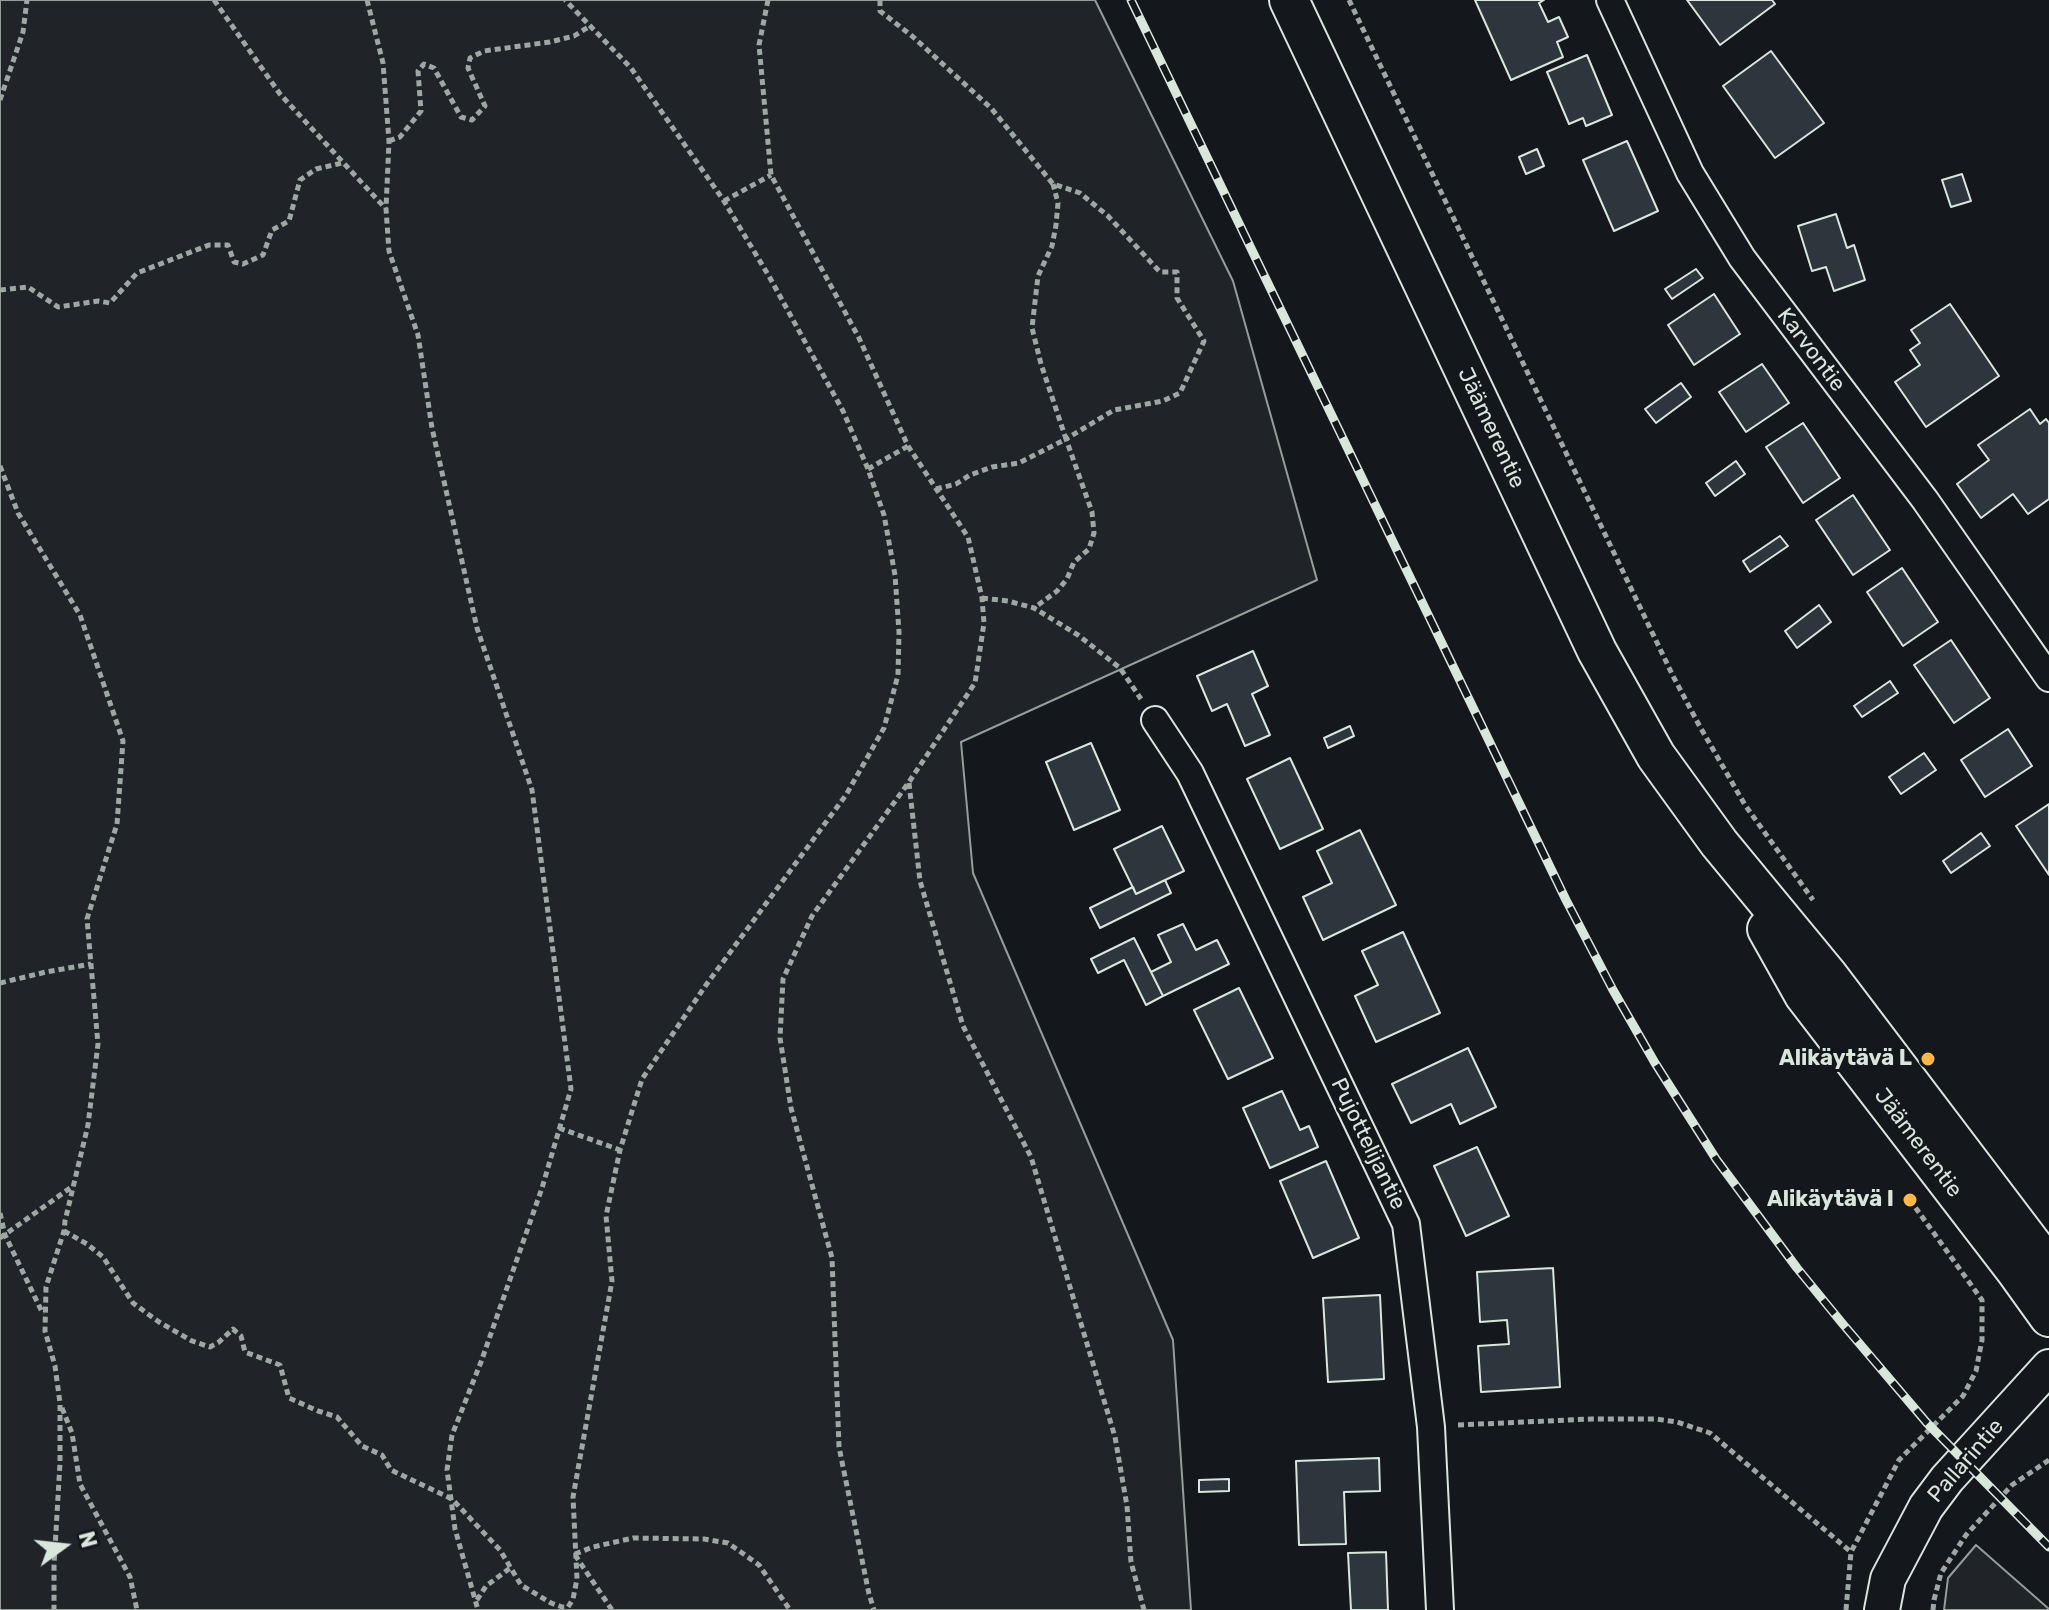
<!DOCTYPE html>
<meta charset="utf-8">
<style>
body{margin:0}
#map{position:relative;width:2049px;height:1610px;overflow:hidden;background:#14181c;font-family:Rubik,sans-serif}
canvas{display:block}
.north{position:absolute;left:24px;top:1506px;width:80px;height:80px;-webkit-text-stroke:6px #14181c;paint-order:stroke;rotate:75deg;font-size:22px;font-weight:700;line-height:32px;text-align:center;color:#d8e6dc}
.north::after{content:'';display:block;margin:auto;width:28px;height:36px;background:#d8e6dc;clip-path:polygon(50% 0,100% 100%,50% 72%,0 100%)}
</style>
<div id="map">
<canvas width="2049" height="1610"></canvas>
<div class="north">N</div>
</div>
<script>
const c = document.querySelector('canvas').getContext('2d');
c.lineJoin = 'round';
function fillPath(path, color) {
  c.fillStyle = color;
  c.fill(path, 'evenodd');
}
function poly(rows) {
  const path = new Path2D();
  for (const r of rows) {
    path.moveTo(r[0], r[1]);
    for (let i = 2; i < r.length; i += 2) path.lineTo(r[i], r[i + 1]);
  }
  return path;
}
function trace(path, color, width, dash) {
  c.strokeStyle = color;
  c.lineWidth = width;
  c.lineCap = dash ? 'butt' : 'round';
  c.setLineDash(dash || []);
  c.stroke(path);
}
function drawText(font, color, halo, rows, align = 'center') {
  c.font = font + ' Rubik,sans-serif';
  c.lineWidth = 6;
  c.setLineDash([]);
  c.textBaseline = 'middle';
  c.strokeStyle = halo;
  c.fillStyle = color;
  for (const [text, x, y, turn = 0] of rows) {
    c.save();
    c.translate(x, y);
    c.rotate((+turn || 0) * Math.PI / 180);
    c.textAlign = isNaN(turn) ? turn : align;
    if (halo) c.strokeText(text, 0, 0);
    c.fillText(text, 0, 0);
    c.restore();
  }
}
const green = poly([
 [0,0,1095,0,1233,281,1317,580,961,742,973,873,1173,1340,1191,1610,0,1610,0,0],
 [1976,1545,2049,1609,2049,1610,1944,1610,1948,1578,1976,1545]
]);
const building = poly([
 [1475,0,1544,0,1539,3,1548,22,1559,17,1568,37,1557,42,1563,57,1511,80,1475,0],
 [1687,0,1772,0,1775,4,1720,45,1687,0],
 [1771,51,1824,123,1775,158,1723,86,1771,51],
 [1587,55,1612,115,1586,126,1583,118,1569,124,1547,72,1587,55],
 [1627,141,1658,211,1614,231,1583,160,1627,141],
 [1537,149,1544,166,1526,174,1519,157,1537,149],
 [1962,174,1971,201,1951,207,1942,180,1962,174],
 [1836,214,1847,248,1854,245,1865,280,1834,291,1826,267,1812,271,1798,226,1836,214],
 [1696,269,1703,278,1672,299,1665,289,1696,269],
 [1714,294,1740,334,1694,365,1668,325,1714,294],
 [1950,304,1999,376,1926,427,1895,382,1920,365,1910,350,1920,343,1911,330,1950,304],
 [1762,364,1789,403,1746,432,1719,392,1762,364],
 [1681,383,1691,397,1656,423,1645,409,1681,383],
 [2030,409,2040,424,2046,419,2049,423,2049,499,2028,514,2013,494,1981,518,1957,484,1989,460,1978,445,2030,409],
 [1803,423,1840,478,1803,503,1766,447,1803,423],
 [1736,461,1745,474,1715,496,1706,483,1736,461],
 [1853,495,1890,550,1853,575,1816,520,1853,495],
 [1780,536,1788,546,1750,572,1743,561,1780,536],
 [1902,568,1938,622,1903,646,1867,592,1902,568],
 [1819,605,1831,622,1797,648,1785,631,1819,605],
 [1951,640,1990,698,1954,723,1914,665,1951,640],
 [1253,651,1268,686,1252,694,1270,735,1245,746,1227,704,1212,711,1197,676,1253,651],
 [1890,681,1898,693,1862,717,1854,706,1890,681],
 [1350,726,1354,736,1328,748,1324,738,1350,726],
 [2008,729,2032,766,1985,797,1961,760,2008,729],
 [1091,743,1120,810,1074,830,1046,762,1091,743],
 [1924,753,1936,770,1901,794,1889,777,1924,753],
 [1290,758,1323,829,1280,849,1247,779,1290,758],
 [2049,804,2049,875,2016,826,2049,804],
 [1162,826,1184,871,1136,894,1114,849,1162,826],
 [1360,830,1396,905,1323,940,1303,897,1332,883,1317,851,1360,830],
 [1981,833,1990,846,1951,873,1943,861,1981,833],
 [1165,880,1171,893,1100,928,1090,908,1133,887,1136,894,1165,880],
 [1183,924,1196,950,1217,940,1229,964,1163,996,1151,972,1171,962,1158,935,1183,924],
 [1403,932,1440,1013,1376,1042,1355,996,1378,985,1362,951,1403,932],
 [1134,938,1163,996,1146,1005,1124,960,1098,973,1091,959,1134,938],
 [1239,988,1273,1058,1228,1079,1194,1010,1239,988],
 [1468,1048,1496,1107,1460,1124,1451,1104,1411,1123,1392,1084,1468,1048],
 [1282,1091,1300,1130,1309,1126,1318,1147,1270,1168,1243,1108,1282,1091],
 [1477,1147,1509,1216,1466,1236,1434,1166,1477,1147],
 [1326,1161,1359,1238,1313,1258,1280,1181,1326,1161],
 [1553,1268,1560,1387,1481,1392,1478,1346,1509,1344,1507,1320,1480,1322,1477,1272,1553,1268],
 [1380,1295,1384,1379,1328,1382,1323,1298,1380,1295],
 [1379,1458,1380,1491,1344,1492,1346,1544,1299,1545,1296,1461,1379,1458],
 [1229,1479,1229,1491,1199,1492,1199,1480,1229,1479],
 [1386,1552,1388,1610,1351,1610,1348,1553,1386,1552]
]);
const path = poly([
 [214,0,280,94,386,209],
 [367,0,383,63,389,141,386,209,389,251,418,335,432,428,477,628,532,790,571,1089,542,1188,481,1362,452,1435,447,1470,455,1529,478,1610],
 [768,0,759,45,771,175,859,338,908,446,968,537,982,598,984,623,975,683,909,782,812,916,783,979,780,1038,791,1108,832,1258,839,1447,869,1594,874,1610],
 [880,0,880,11,912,36,991,108,1053,184,1080,193,1108,216,1160,272,1177,272,1177,298,1204,341,1180,393,1163,401,1114,410,1066,439,1092,512,1094,533,1089,549,1074,562,1067,579,1057,591,1034,608],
 [1349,0,1673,676,1699,725,1745,805,1813,900],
 [0,100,23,32,27,0],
 [389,141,400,137,421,111,418,71,424,64,434,68,461,117,472,120,485,106,468,68,470,58,484,51,550,42,574,36,590,26],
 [724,201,771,175],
 [0,290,28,287,58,307,98,301,110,303,137,273,209,245,228,245,234,262,243,264,263,255,272,230,289,221,300,180,316,169,342,163],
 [0,466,18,513,80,615,123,741,117,824,87,919,98,1044,88,1125,65,1221,64,1231,46,1287,45,1331,55,1366,60,1403,60,1463,54,1565,54,1610],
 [868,469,908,446],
 [936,489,956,484,970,475,992,467,1019,463,1066,439,1041,364,1032,328,1038,276,1052,246,1056,225,1058,203,1053,184],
 [982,598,1008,601,1034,608,1078,635,1120,668,1141,699],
 [909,783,920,881,963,1026,1031,1157,1115,1437,1127,1506,1131,1562,1144,1610],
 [0,983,46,972,91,964],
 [559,1128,620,1150],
 [0,1213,5,1235,43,1314],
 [64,1231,87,1244,103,1257,133,1303,159,1322,192,1341,210,1347,219,1342,233,1329,241,1336,245,1352,280,1365,289,1398,318,1411,337,1417,362,1446,382,1455,391,1470,452,1499,500,1550,521,1585,551,1603,562,1607,568,1607,573,1599,577,1579,573,1497,612,1281,606,1216,620,1150,642,1079,706,985,846,795,884,728,898,675,899,632,895,575,884,515,868,469,843,411,770,278,724,201,631,68,565,0],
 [0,1238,73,1186],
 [62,1408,72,1433,80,1484,130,1577,137,1610],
 [1458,1425,1591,1419,1656,1419,1677,1422,1710,1433,1851,1552],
 [575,1554,593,1547,633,1538,704,1539,728,1543,759,1565,790,1610],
 [575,1555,612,1610],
 [477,1600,486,1586,510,1568],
 [1846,1610,1851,1552,1899,1460,1963,1396,1976,1371,1982,1340,1982,1300,1910,1200],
 [1933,1610,1934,1600,1941,1573,1966,1535,2012,1485,2049,1460]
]);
const minor = poly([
 [1610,0,1690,173,1742,258,1925,500,2049,678],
 [1155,720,1190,773,1406,1224,1431,1427,1440,1610]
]);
const tertiary = poly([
 [1882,1610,1888,1579,1926,1507,1947,1479,2049,1367]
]);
const secondary = poly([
 [1289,0,1597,651,1656,756,1719,843,1827,974,2049,1267],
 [1767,929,1804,995,2016,1271,2049,1317]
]);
const rail = poly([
 [1131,0,1566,900,1613,990,1655,1063,1716,1159,1797,1268,1842,1323,1927,1423,2049,1547]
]);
const markers = [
 [1928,1059,8,"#ffb74d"],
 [1910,1200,8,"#ffb74d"]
];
const streetNames = [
 ["Karvontie",1811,350,53],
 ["Jäämerentie",1491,428,65],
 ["Jäämerentie",1918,1143,53],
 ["Pujottelijantie",1368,1144,64],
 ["Pallarintie",1966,1461,-49]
];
const poiNames = [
 ["Alikäytävä L",1912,1059],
 ["Alikäytävä I",1894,1200]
];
fillPath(green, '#202428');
trace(green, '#939e99', 2);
fillPath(building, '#2c363c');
trace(building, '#d8e6dc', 2);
trace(minor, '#d8e6dc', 30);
trace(tertiary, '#d8e6dc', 38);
trace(secondary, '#d8e6dc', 42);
trace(path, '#9da8a2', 5, [6, 4]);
trace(minor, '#14181c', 26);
trace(tertiary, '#14181c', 34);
trace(secondary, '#14181c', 38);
trace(rail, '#d8e6dc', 9);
trace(rail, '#14181c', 6, [18]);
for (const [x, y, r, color] of markers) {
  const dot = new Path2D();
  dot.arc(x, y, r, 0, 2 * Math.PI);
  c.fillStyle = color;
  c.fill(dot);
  trace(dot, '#14181c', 3);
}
drawText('22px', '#d8e6dc', '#14181c', streetNames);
drawText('bold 22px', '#d8e6dc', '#14181c', poiNames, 'right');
</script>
